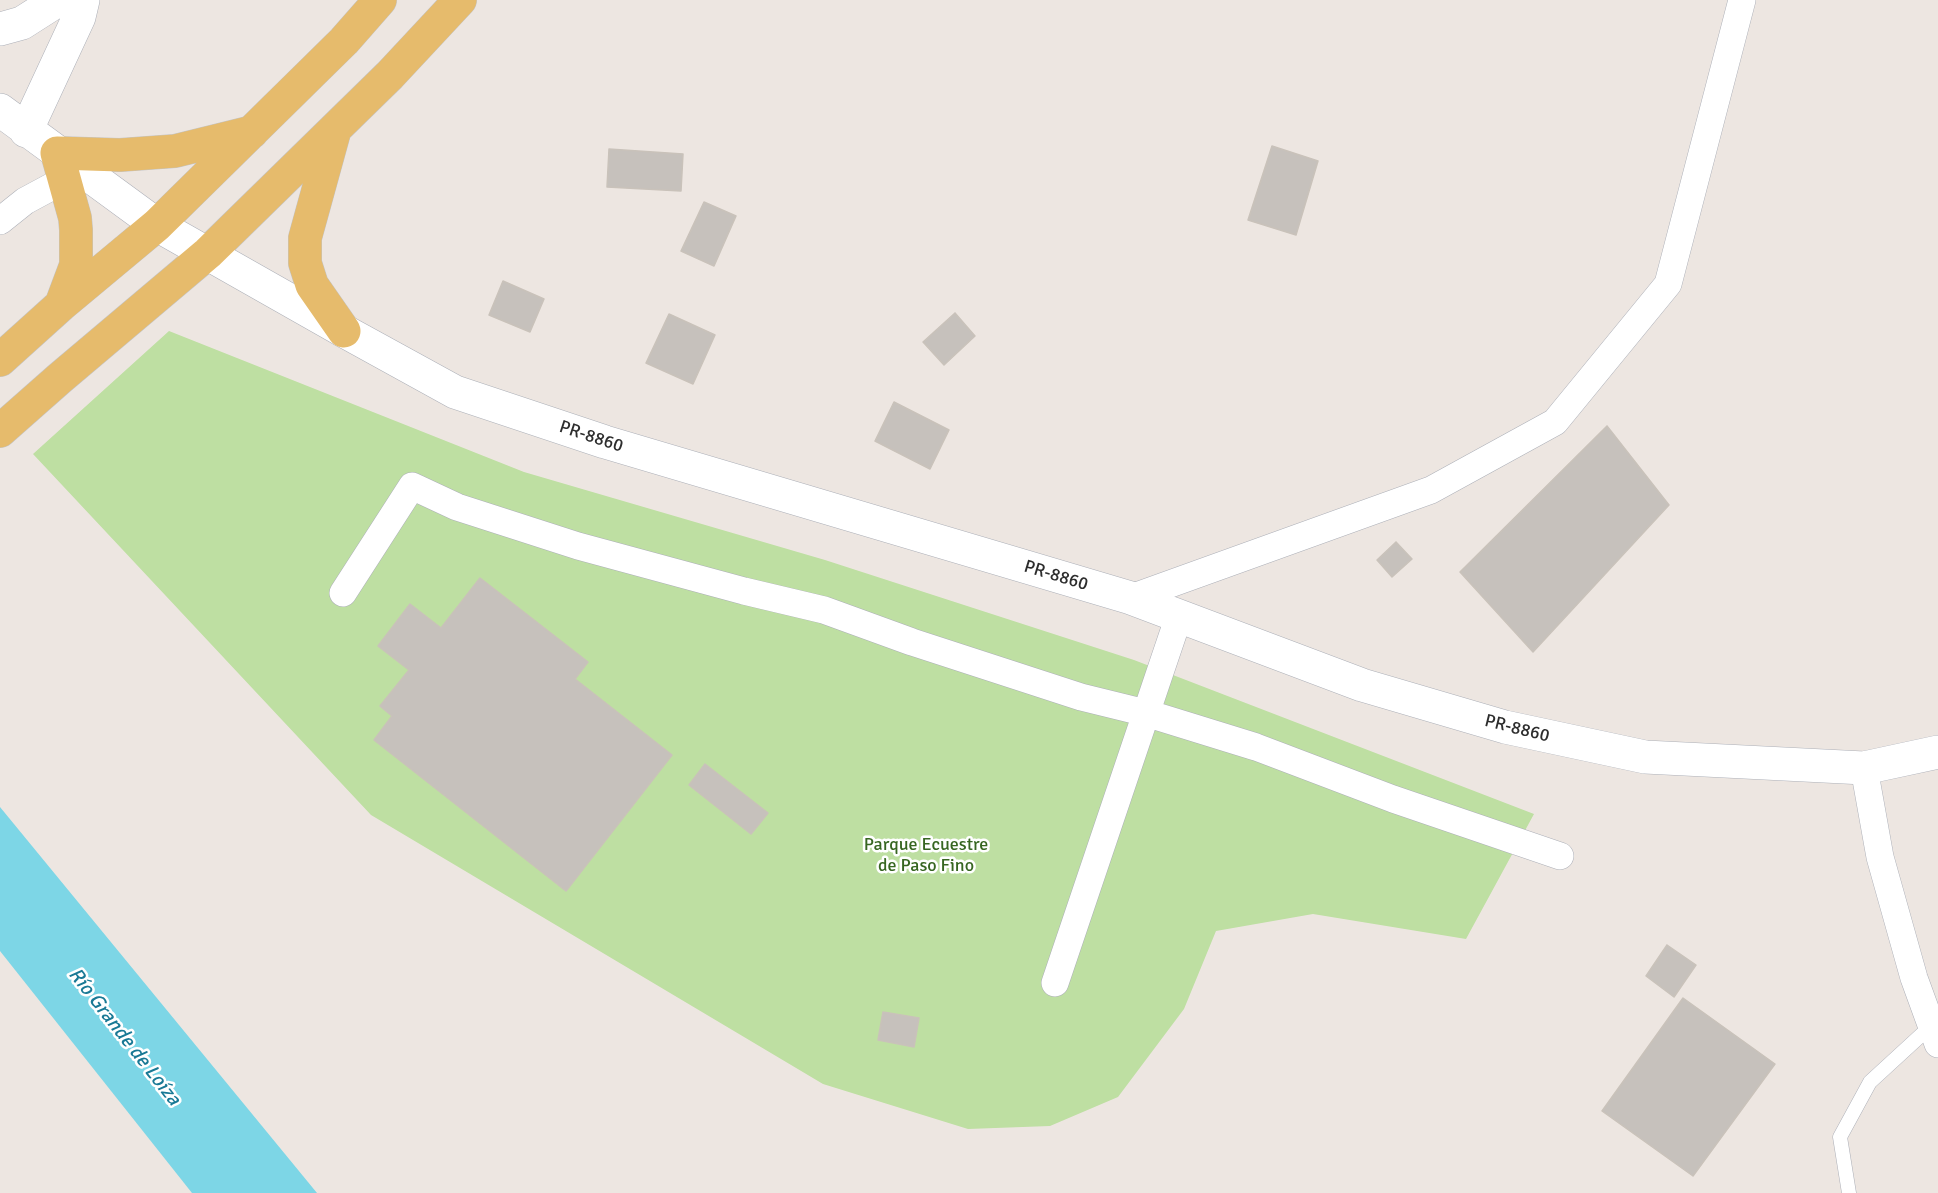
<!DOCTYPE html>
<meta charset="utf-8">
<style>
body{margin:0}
canvas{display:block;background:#ede6e1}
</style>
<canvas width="1938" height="1193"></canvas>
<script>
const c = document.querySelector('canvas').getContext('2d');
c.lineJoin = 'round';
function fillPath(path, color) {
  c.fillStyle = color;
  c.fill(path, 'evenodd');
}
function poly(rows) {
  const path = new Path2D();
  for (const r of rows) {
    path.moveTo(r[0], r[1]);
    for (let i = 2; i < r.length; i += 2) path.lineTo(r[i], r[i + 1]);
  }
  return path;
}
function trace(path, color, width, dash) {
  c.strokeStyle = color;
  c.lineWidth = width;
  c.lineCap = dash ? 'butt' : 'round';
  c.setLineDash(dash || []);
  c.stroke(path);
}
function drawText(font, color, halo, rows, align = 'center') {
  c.font = font + ' Signika,sans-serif';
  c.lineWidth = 5;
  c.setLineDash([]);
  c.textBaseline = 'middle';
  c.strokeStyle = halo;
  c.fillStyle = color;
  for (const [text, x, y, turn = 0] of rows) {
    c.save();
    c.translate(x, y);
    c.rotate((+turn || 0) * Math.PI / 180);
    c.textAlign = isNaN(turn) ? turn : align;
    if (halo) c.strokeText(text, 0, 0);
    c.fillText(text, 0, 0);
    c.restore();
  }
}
const green = poly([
 [169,331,524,472,825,560,1134,660,1534,814,1466,939,1313,914,1216,931,1184,1009,1118,1097,1050,1126,968,1129,823,1084,371,815,33,454]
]);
const water = poly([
 [0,807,317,1193,192,1193,0,951]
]);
const building = poly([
 [1272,146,1318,161,1296,235,1248,220,1272,146],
 [609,149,683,154,681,191,607,187,609,149],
 [704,202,736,216,714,266,681,251,704,202],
 [503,281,544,299,530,332,489,315,503,281],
 [955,313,975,336,944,365,923,342,955,313],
 [669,314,715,335,693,384,646,363,669,314],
 [894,402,949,430,930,469,875,441,894,402],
 [1607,426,1669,505,1533,652,1460,572,1607,426],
 [1396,542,1412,559,1392,577,1377,560,1396,542],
 [480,578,588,662,575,679,672,755,566,891,374,740,392,716,380,706,409,670,378,646,410,604,441,628,480,578],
 [705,764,768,813,751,834,689,785,705,764],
 [1667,945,1696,965,1674,997,1646,976,1667,945],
 [1683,998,1775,1064,1693,1176,1602,1111,1683,998],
 [883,1012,919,1018,914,1047,878,1040,883,1012]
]);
const lane = poly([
 [1849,1193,1840,1137,1870,1082,1931,1026]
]);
const street = poly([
 [0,221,25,201,64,180],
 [343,593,412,486,457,507,578,546,744,591,824,610,912,642,1081,697,1146,713,1256,747,1393,799,1560,856],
 [1131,598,1431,490,1555,422,1668,284,1742,0],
 [1864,768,1880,857,1914,978,1938,1044],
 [1055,983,1179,616]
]);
const secondary = poly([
 [0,29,22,23,58,0],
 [0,110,157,225,344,331,455,392,605,442,1131,598,1362,685,1505,727,1645,757,1864,768,1938,752],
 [26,131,79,17,83,0]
]);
const primary = poly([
 [335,129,305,238,305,263,312,285,344,331],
 [61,305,76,265,76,230,75,218,57,153,120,155,175,151,252,132],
 [0,360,61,305,157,225,344,41,380,0],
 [0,431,60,378,208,253,390,75,460,0]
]);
const streetNames = [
 ["PR-8860",591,437,18],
 ["PR-8860",1056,576,17],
 ["PR-8860",1517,729,14]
];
const parkNames = [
 ["Parque Ecuestre",926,845],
 ["de Paso Fino",926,866]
];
const waterNames = [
 ["Río Grande de Loíza",124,1037,52]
];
fillPath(green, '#bedfa2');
fillPath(water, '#7dd6e6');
fillPath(building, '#c6c1bc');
trace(building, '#c9c2ba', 1.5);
trace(lane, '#adb0b8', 15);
trace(street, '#adb0b8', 28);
trace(secondary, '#adb0b8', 34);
trace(primary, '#c4c4c4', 34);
trace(lane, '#fff', 14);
trace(street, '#fff', 27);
trace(secondary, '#fff', 33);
trace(primary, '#e6bb6c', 33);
drawText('18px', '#2d2d2d', '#fff', streetNames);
drawText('18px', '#376621', '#fff', parkNames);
drawText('italic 20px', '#197995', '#fff', waterNames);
</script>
